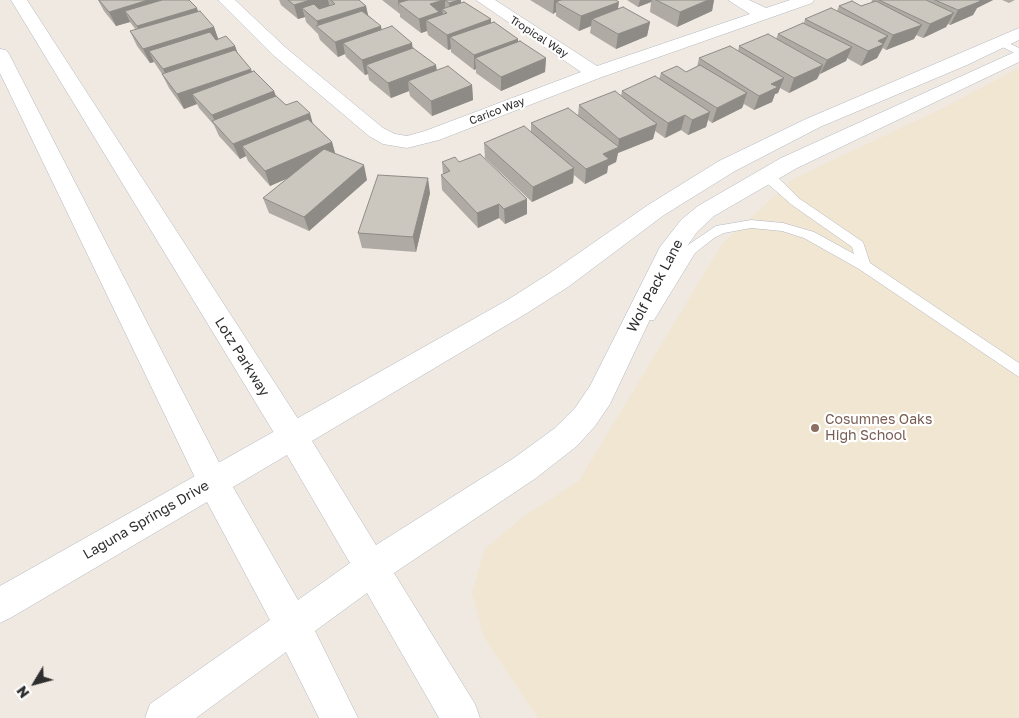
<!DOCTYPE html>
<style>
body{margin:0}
#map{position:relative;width:1019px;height:718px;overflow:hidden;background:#efe9e1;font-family:"Golos Text",sans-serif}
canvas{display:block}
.north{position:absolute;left:10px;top:658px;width:50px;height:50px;-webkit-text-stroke:4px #fff;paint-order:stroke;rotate:233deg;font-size:14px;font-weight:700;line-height:20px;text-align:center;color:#2e2e2e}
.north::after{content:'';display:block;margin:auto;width:18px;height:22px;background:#2e2e2e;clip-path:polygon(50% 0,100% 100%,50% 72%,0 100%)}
</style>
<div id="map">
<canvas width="1019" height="718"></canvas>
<div class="north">N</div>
</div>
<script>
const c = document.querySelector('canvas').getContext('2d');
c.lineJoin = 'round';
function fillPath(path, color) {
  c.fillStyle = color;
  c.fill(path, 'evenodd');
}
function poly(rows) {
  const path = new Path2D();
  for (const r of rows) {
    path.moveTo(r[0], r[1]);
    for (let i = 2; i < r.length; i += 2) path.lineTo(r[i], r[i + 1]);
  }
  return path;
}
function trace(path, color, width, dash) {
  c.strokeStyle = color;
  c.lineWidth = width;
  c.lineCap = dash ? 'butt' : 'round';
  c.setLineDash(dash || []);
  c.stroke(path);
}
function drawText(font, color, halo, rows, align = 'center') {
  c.font = font + ' "Golos Text",sans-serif';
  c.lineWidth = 4.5;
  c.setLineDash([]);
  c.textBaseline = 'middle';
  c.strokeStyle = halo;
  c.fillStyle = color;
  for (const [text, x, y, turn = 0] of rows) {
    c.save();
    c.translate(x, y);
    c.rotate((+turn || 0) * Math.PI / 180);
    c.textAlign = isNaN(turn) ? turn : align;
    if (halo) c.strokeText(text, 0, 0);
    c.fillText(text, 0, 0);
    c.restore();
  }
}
const education = poly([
 [1019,68,1019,718,538,718,484,637,472,593,485,549,523,517,579,481,722,244,793,179,939,110]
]);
const lane = poly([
 [996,40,1002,40,1019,48,1019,55,996,44,996,40],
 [768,171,772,172,800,199,863,242,870,263,1019,363,1019,377,859,269,804,238,782,231,751,228,724,233,714,238,695,253,654,320,644,320,642,316,644,312,685,247,716,226,751,220,783,223,814,232,854,254,852,247,792,205,768,184,762,175,768,171]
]);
const street = poly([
 [11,0,27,0,304,428,308,437,304,446,293,450,282,446,11,0],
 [218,0,235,0,285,47,383,128,395,134,407,136,425,131,581,72,476,0,495,0,597,66,750,14,728,0,749,0,766,8,790,0,814,0,812,3,602,77,439,140,407,148,383,144,369,136,273,55,218,0],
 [0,49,6,50,9,54,224,472,229,482,224,492,213,496,202,492,0,73,0,49]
]);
const secondary = poly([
 [1019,28,1019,40,967,65,820,127,735,171,664,215,568,287,527,313,312,441,376,545,514,458,555,428,575,408,590,386,660,247,681,220,698,206,781,158,1019,50,1019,62,797,168,714,216,697,232,680,256,610,404,595,426,577,446,536,478,394,573,475,704,480,718,439,718,367,593,315,631,358,718,319,718,286,652,196,718,145,718,150,704,270,620,207,502,12,617,0,623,0,586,509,299,550,273,648,205,719,161,806,119,1019,28],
 [287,455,350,563,298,600,233,487,287,455]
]);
const wall = poly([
 [98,0,189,0,198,11,214,27,218,39,235,46,238,54,252,72,274,91,276,96,286,105,313,124,332,142,335,153,367,180,309,231,269,213,263,198,288,178,270,186,248,161,246,156,240,159,219,136,214,125,199,108,197,104,184,109,169,88,162,74,154,62,150,63,137,46,130,31,136,30,130,22,116,26,104,11],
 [279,0,359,0,366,6,368,15,382,30,412,48,436,65,437,70,472,85,473,100,432,116,410,96,409,91,391,98,369,80,368,74,365,75,346,57,345,54,338,57,320,40,318,34,306,22,305,17,298,19,281,5],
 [382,0,461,0,461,3,491,19,491,23,518,39,518,41,546,58,545,72,501,91,476,73,476,69,474,70,451,52,451,49,448,50,428,35,427,31,421,33,400,17,400,14],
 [530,0,616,0,618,8,650,22,647,36,616,49,590,33,591,26,579,31,556,16,556,12,553,14],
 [627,0,714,0,712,11,677,27,650,12,651,2,638,7],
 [872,0,993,0,977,8,973,15,950,25,948,24,946,27,923,38,916,35,914,39,886,50,883,48,877,58,861,66,847,58,846,61,820,74,817,79,789,93,780,88,778,93,775,94,772,102,754,110,744,104,742,108,712,123,708,120,706,127,688,135,681,130,665,138,655,131,653,139,618,153,616,162,608,166,607,173,585,184,574,175,573,183,532,202,485,158,484,143,531,132,531,123,578,115,579,105,621,96,622,91,659,79,661,73,686,72,697,67,699,58,738,51,739,46,776,39,778,34,804,23,805,19,837,11,839,6,861,6,871,3],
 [1002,0,1015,0,1009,3],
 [442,162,459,162,527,214,505,224,499,218,478,228,442,190,441,175,443,174],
 [430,193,416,252,362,248,358,233]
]);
const shadedWall = poly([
 [148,0,178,0,125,11,130,22,116,26,109,12],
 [310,0,328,0,330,9,310,15,302,8,305,17,298,19,294,5],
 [398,0,441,0,398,3,400,14],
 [443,0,445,0,445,11,442,9,443,15,426,20,427,31,421,33,419,19,430,4],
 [459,0,461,0,461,14,450,17,449,3],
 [554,0,586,0,556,2,556,12,553,14],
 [640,0,652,0,651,2,638,7],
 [708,0,714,0,712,11,677,27,680,12],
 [978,0,993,0,977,8,973,15,950,25,958,10],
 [619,2,617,16,592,19,591,26,579,31,581,16],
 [366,6,369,20,318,27,317,21],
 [197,8,202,22,144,40,137,26],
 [954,13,946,27,923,38,930,24],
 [491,19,491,33,450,37,451,49,448,50,447,35],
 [650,22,647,36,616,49,618,34],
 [922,25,914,39,886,50,893,35],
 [381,26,384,41,343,43,345,54,338,57,335,42],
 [214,27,219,41,149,51,154,62,150,63,143,49],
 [888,36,877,58,861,66,868,51,878,41],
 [518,39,518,53,475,58,476,69,474,70,474,55],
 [412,43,414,57,366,65,368,74,365,75,362,60],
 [235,46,240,60,170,84,163,69],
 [852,47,846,61,820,74,827,60],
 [546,58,545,72,501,91,501,77],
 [436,65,437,79,408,81,409,91,391,98,388,83],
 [823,65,817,79,789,93,794,78],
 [251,69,256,83,192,94,197,104,184,109,177,94],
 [784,78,778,93,775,94,772,102,754,110,759,96,771,84],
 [472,85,473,100,432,116,431,101],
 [274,91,279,106,217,125,212,115],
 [747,93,742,108,712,123,717,108],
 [710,112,706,127,688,135,692,120],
 [310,113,314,128,242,146,246,156,240,159,233,144],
 [685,115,681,130,665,138,668,123],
 [657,124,653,139,618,153,616,162,608,166,607,173,585,184,586,169,603,154,618,148,619,139],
 [332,142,336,157,270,186,265,171],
 [364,165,367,180,309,231,304,217],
 [574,168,573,183,532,202,533,187],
 [428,178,430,193,416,252,413,237],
 [527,199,527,214,505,224,504,209],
 [499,204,499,218,478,228,477,213]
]);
const building = poly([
 [99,0,148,0,109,12,99,0],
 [162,0,189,0,197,8,137,26,125,11,162,0],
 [288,0,310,0,294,5,288,0],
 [331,0,359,0,366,6,317,21,302,8,314,4,319,9,335,4,331,0],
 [408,0,443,0,430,4,439,12,419,19,398,3,408,0],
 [445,0,459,0,449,3,445,0],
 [561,0,616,0,619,2,581,16,556,2,561,0],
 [656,0,708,0,680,12,656,0],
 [879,0,926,0,954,13,930,24,879,0],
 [935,0,979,0,981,1,958,10,935,0],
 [852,1,861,6,876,1,922,25,893,35,839,6,852,1],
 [464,2,491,19,447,35,426,20,447,13,442,9,464,2],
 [623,7,650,22,618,34,592,19,623,7],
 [831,8,888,36,878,41,884,44,868,51,805,19,831,8],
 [200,11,214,27,143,49,130,31,200,11],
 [362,11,381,26,335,42,316,26,362,11],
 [494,22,518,39,474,55,450,37,494,22],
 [803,23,852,47,827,60,778,34,803,23],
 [392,26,412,43,362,60,343,43,392,26],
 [210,32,216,40,226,36,235,46,163,69,149,51,210,32],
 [768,34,823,65,794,78,739,46,768,34],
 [520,41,546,58,501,77,475,58,520,41],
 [730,46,784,78,771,84,778,87,759,96,699,58,730,46],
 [413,48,436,65,388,83,366,65,413,48],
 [235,50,251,69,177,94,162,74,235,50],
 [700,65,747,93,717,108,661,73,677,66,686,72,700,65],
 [448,66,472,85,431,101,408,81,448,66],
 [254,71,274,91,212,115,192,94,254,71],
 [655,76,710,112,692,120,685,115,668,123,622,91,655,76],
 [615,91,657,124,619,139,579,105,615,91],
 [276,96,286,105,297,101,310,113,233,144,212,121,276,96],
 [568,108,619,147,603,154,609,159,586,169,531,123,568,108],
 [308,119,332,142,265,171,242,146,308,119],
 [524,126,574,168,533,187,484,143,524,126],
 [324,149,364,165,304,217,263,198,324,149],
 [480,154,527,199,504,209,499,204,477,213,441,175,450,171,442,162,455,157,459,162,480,154],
 [378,175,428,178,413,237,358,233,378,175]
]);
const markers = [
 [815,428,5,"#8d6e63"]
];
const farStreetnames = [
 ["Tropical Way",539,37,33],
 ["Carico Way",497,111,-21]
];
const streetNames = [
 ["Wolf Pack Lane",655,286,-62],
 ["Lotz Parkway",242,357,58],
 ["Laguna Springs Drive",146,520,-30]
];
const educationNames = [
 ["Cosumnes Oaks",825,420],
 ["High School",825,436]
];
fillPath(education, '#f0e6d1');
trace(lane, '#b4b7c1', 1);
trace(street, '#b4b7c1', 1);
trace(secondary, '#b4b7c1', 1);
fillPath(lane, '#fff');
fillPath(street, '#fff');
fillPath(secondary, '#fff');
fillPath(wall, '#afaba4');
fillPath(shadedWall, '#8e8b86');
fillPath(building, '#cbc7bf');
trace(building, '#8e8b86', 1);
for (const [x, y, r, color] of markers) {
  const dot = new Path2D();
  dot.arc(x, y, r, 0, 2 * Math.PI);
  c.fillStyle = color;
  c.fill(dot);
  trace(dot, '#fff', 2);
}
drawText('11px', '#2e2e2e', '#fff', farStreetnames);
drawText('14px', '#2e2e2e', '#fff', streetNames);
drawText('14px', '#785e54', '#fff', educationNames, 'left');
</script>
